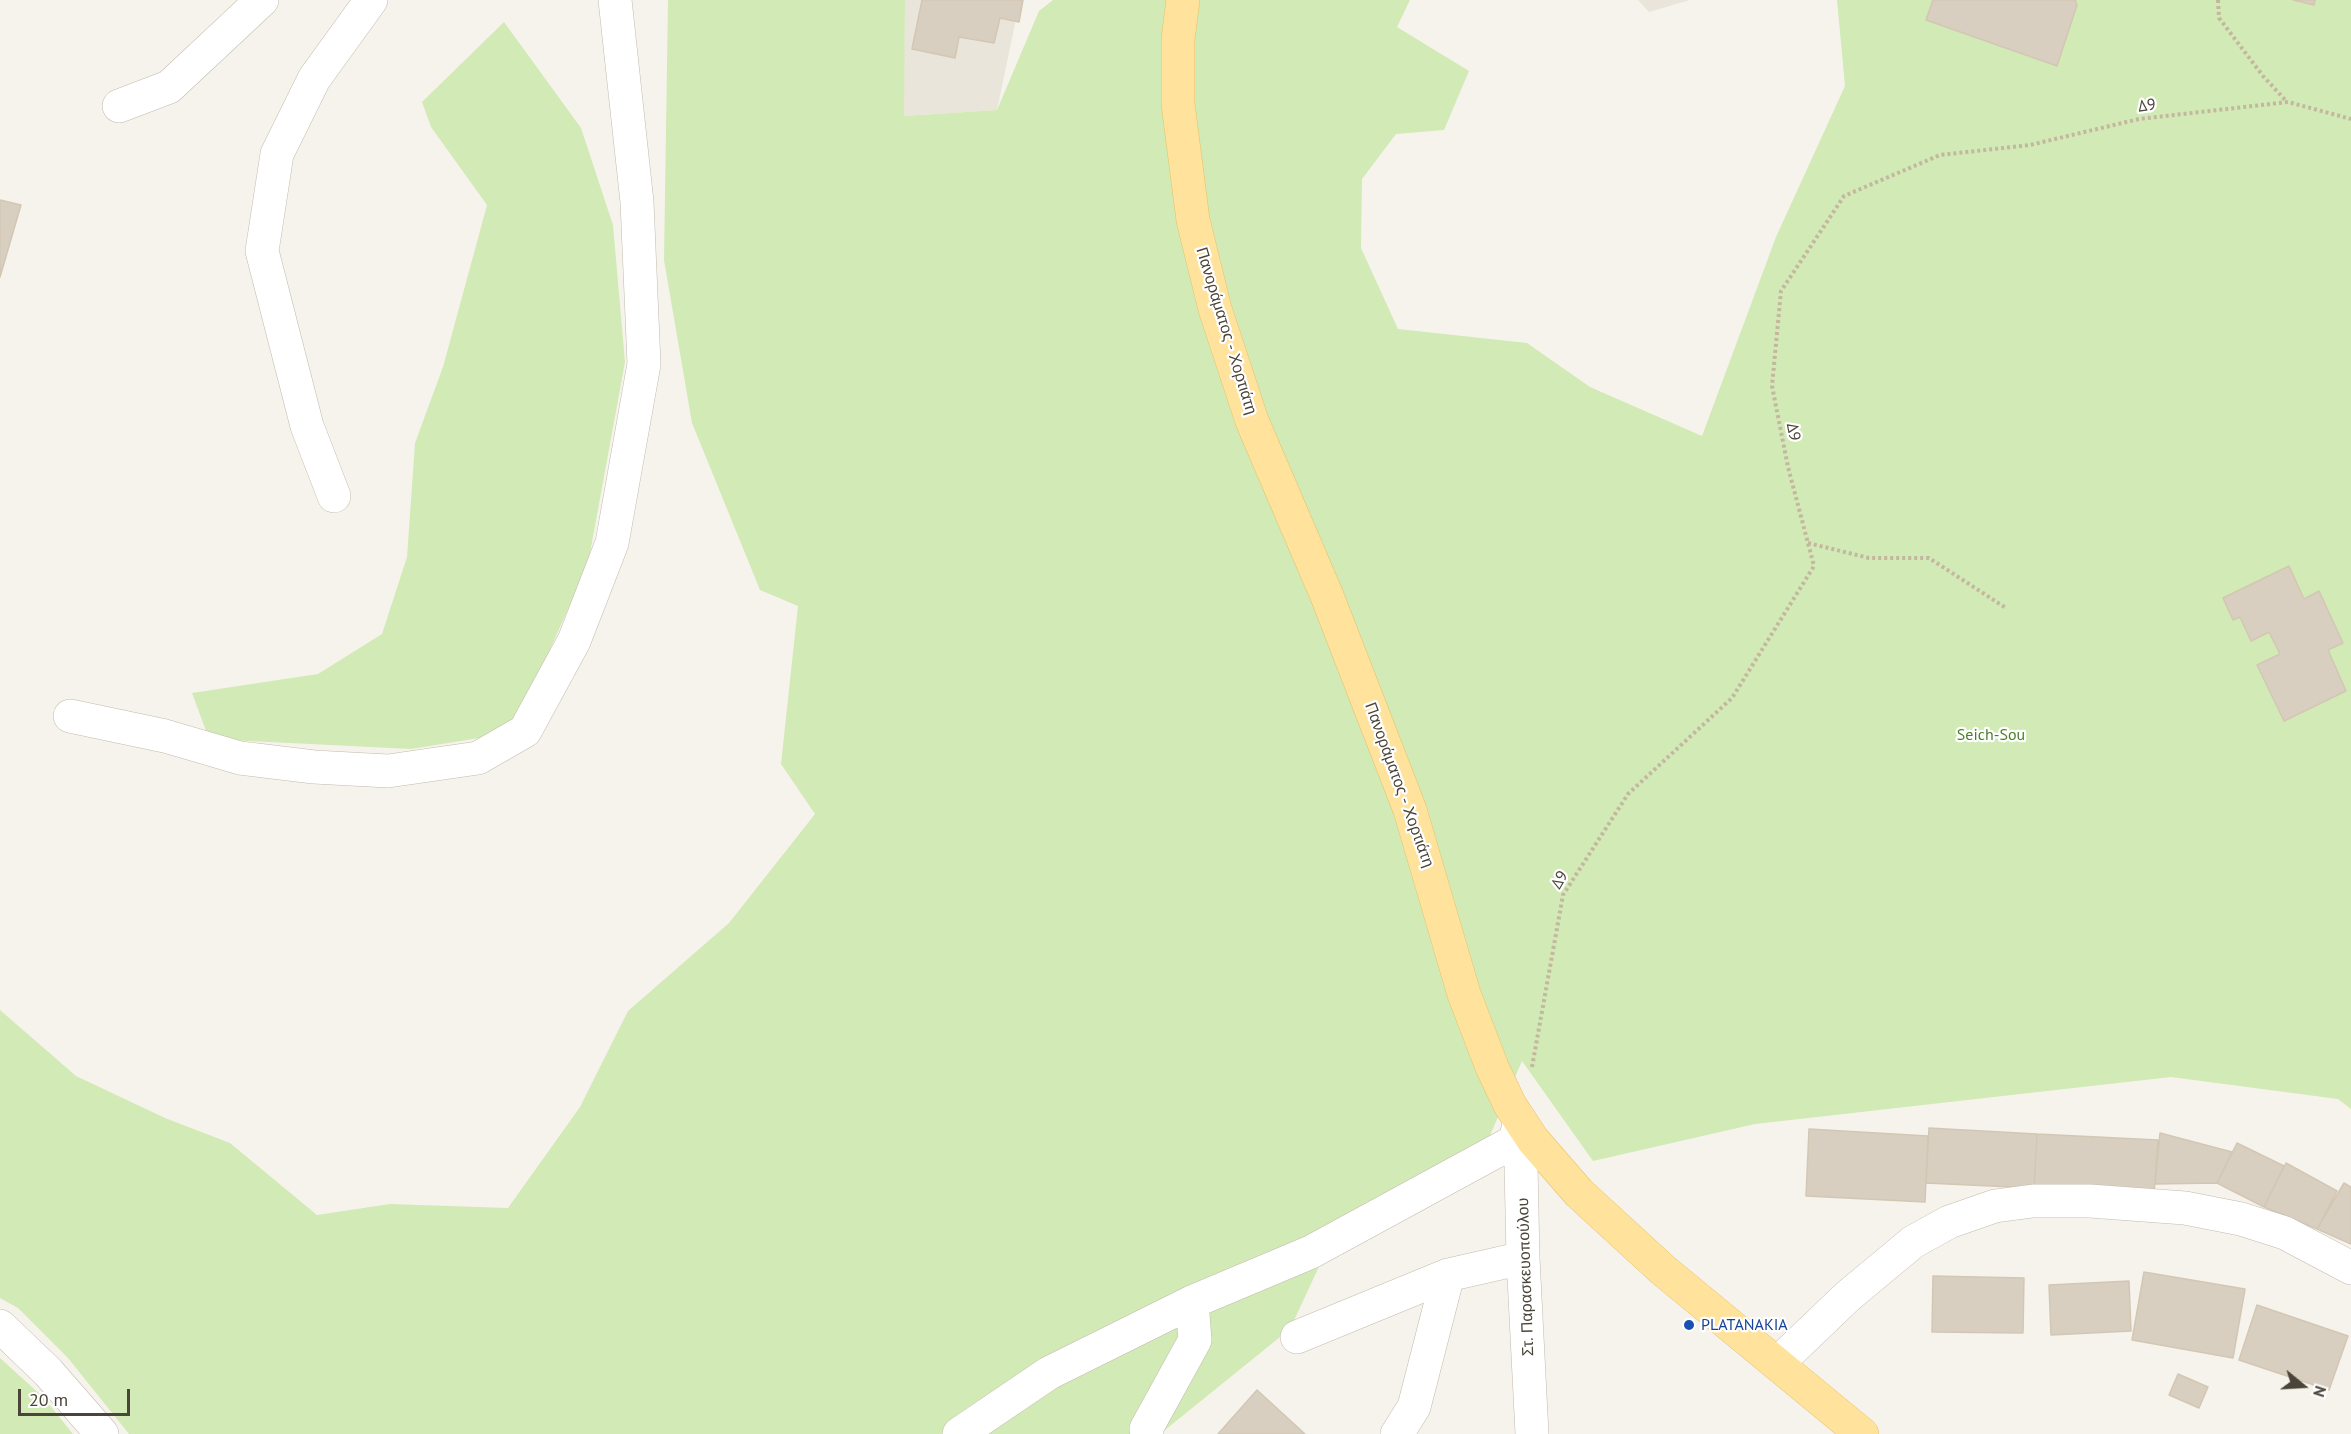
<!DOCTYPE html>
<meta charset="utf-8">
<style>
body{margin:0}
#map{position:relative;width:2351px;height:1434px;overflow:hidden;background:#f6f3ec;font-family:"PT Sans",sans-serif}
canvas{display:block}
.north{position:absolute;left:2273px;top:1356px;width:60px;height:60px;-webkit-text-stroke:4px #fff;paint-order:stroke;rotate:108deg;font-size:16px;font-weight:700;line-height:24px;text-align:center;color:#4b4439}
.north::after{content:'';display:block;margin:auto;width:21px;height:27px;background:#4b4439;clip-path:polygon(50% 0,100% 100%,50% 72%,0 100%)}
.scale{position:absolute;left:18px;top:1389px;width:112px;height:27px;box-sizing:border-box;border:3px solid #4b4439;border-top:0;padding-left:8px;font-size:18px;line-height:21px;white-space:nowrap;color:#4b4439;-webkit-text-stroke:4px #fff;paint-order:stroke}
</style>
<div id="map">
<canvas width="2351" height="1434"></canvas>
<div class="north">N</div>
<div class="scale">20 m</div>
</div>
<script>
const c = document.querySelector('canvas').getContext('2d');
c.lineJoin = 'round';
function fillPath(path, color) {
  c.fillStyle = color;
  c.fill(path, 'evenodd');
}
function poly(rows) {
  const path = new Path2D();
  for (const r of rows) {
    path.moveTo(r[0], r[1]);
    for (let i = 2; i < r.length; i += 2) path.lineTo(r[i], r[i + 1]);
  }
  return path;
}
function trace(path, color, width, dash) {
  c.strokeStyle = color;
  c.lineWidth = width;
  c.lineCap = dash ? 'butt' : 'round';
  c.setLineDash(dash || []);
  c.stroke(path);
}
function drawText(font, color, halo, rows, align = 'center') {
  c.font = font + ' "PT Sans",sans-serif';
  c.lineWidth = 4.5;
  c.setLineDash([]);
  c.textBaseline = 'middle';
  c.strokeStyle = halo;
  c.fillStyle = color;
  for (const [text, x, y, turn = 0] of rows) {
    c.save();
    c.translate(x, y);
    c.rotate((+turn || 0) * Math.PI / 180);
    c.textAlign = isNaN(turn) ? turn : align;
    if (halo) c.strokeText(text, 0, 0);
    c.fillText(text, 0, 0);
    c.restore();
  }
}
const residential = poly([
 [905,0,1020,0,997,110,903,116],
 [1638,0,1690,0,1649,12]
]);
const green = poly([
 [668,0,905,0,904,116,997,110,1039,11,1053,0,1410,0,1397,27,1469,71,1444,130,1396,134,1362,179,1361,248,1398,329,1527,343,1590,387,1702,436,1776,237,1845,86,1837,0,2351,0,2351,1109,2338,1099,2171,1077,1755,1124,1593,1161,1522,1061,1485,1147,1342,1217,1290,1329,1160,1434,129,1434,68,1358,18,1308,0,1298,0,1010,76,1076,165,1118,230,1143,317,1215,390,1204,508,1208,580,1107,628,1011,729,923,815,814,781,764,798,606,760,590,692,423,664,260],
 [504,22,581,128,613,225,625,362,588,564,528,699,504,734,411,749,209,739,192,693,318,674,382,634,407,557,415,443,443,367,487,205,431,127,422,102],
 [0,1358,44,1398,73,1434,0,1434]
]);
const building = poly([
 [922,0,1023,0,1019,22,1000,18,994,43,959,37,955,58,912,49,922,0],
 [1933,0,2075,0,2077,5,2057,66,1926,20,1933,0],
 [2293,0,2315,0,2314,5,2293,0],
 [0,200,21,205,0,277,0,200],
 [2289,566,2304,599,2319,591,2343,643,2328,650,2346,691,2284,721,2257,665,2280,654,2269,632,2251,641,2240,617,2233,620,2223,598,2289,566],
 [1929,1128,2037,1134,2034,1188,1926,1183,1929,1128],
 [1809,1129,1928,1136,1925,1202,1806,1196,1809,1129],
 [2160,1133,2232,1152,2217,1183,2155,1184,2160,1133],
 [2037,1134,2158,1140,2154,1194,2034,1188,2037,1134],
 [2237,1143,2284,1166,2264,1207,2217,1183,2237,1143],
 [2286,1163,2337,1191,2317,1229,2264,1207,2286,1163],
 [2344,1183,2351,1187,2351,1244,2317,1229,2344,1183],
 [2144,1272,2245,1289,2233,1358,2132,1340,2144,1272],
 [1933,1276,2024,1278,2023,1333,1932,1332,1933,1276],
 [2129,1281,2131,1331,2051,1335,2049,1285,2129,1281],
 [2257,1305,2348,1336,2329,1390,2239,1360,2257,1305],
 [2178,1374,2208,1387,2199,1408,2169,1395,2178,1374],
 [1257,1390,1305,1434,1218,1434,1257,1390]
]);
const path = poly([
 [2218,0,2219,18,2263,76,2287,102],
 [1808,543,1869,558,1929,558,2006,608],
 [1532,1067,1563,895,1628,794,1732,698,1814,566,1788,467,1772,386,1781,291,1844,196,1940,155,2030,145,2139,119,2288,102,2351,119]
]);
const minor = poly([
 [119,106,169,87,262,0],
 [334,496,307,426,262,251,277,154,314,79,371,0],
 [70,716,165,736,240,758,314,767,388,771,478,758,525,731,574,641,612,543,644,364,637,202,615,0],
 [1520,1120,1523,1258,1532,1434],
 [0,1326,48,1372,102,1434],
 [1297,1337,1448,1275,1523,1258],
 [1778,1363,1848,1296,1913,1242,1949,1222,1995,1206,2033,1201,2090,1201,2185,1208,2241,1219,2285,1233,2351,1268],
 [959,1434,1049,1373,1192,1302,1311,1252,1515,1141,1520,1120],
 [1147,1434,1146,1429,1195,1340,1192,1302],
 [1397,1434,1414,1407,1448,1275]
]);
const major = poly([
 [1183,0,1178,39,1178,104,1193,220,1215,309,1252,421,1327,596,1410,810,1464,994,1492,1067,1510,1105,1533,1140,1579,1193,1663,1270,1862,1434]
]);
const markers = [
 [1689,1325,6,"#1a4fb4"]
];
const streetNames = [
 ["Δ9",2147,106,-8],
 ["Πανοράματος - Χορτιάτη",1226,331,73],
 ["Δ9",1793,432,79],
 ["Πανοράματος - Χορτιάτη",1399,785,70],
 ["Δ9",1560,880,-60],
 ["Στ. Παρασκευοπούλου",1526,1277,-92]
];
const parkNames = [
 ["Seich-Sou",1991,735]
];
const transitNames = [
 ["PLATANAKIA",1701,1325]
];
fillPath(residential, '#eae5da');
fillPath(green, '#d2eab5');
fillPath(building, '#d8cfc1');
trace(building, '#d3c7b4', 1.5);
trace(minor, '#c2bbae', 34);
trace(major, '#e6c16a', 34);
trace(path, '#c4b79f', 4, [3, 3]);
trace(minor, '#fff', 33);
trace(major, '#ffe39c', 33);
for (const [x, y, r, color] of markers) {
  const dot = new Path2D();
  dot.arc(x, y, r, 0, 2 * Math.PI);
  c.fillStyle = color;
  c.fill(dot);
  trace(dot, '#fff', 2);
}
drawText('16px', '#4b4439', '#fff', streetNames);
drawText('16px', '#4a7f2a', '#fff', parkNames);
drawText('16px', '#164399', '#fff', transitNames, 'left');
</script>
